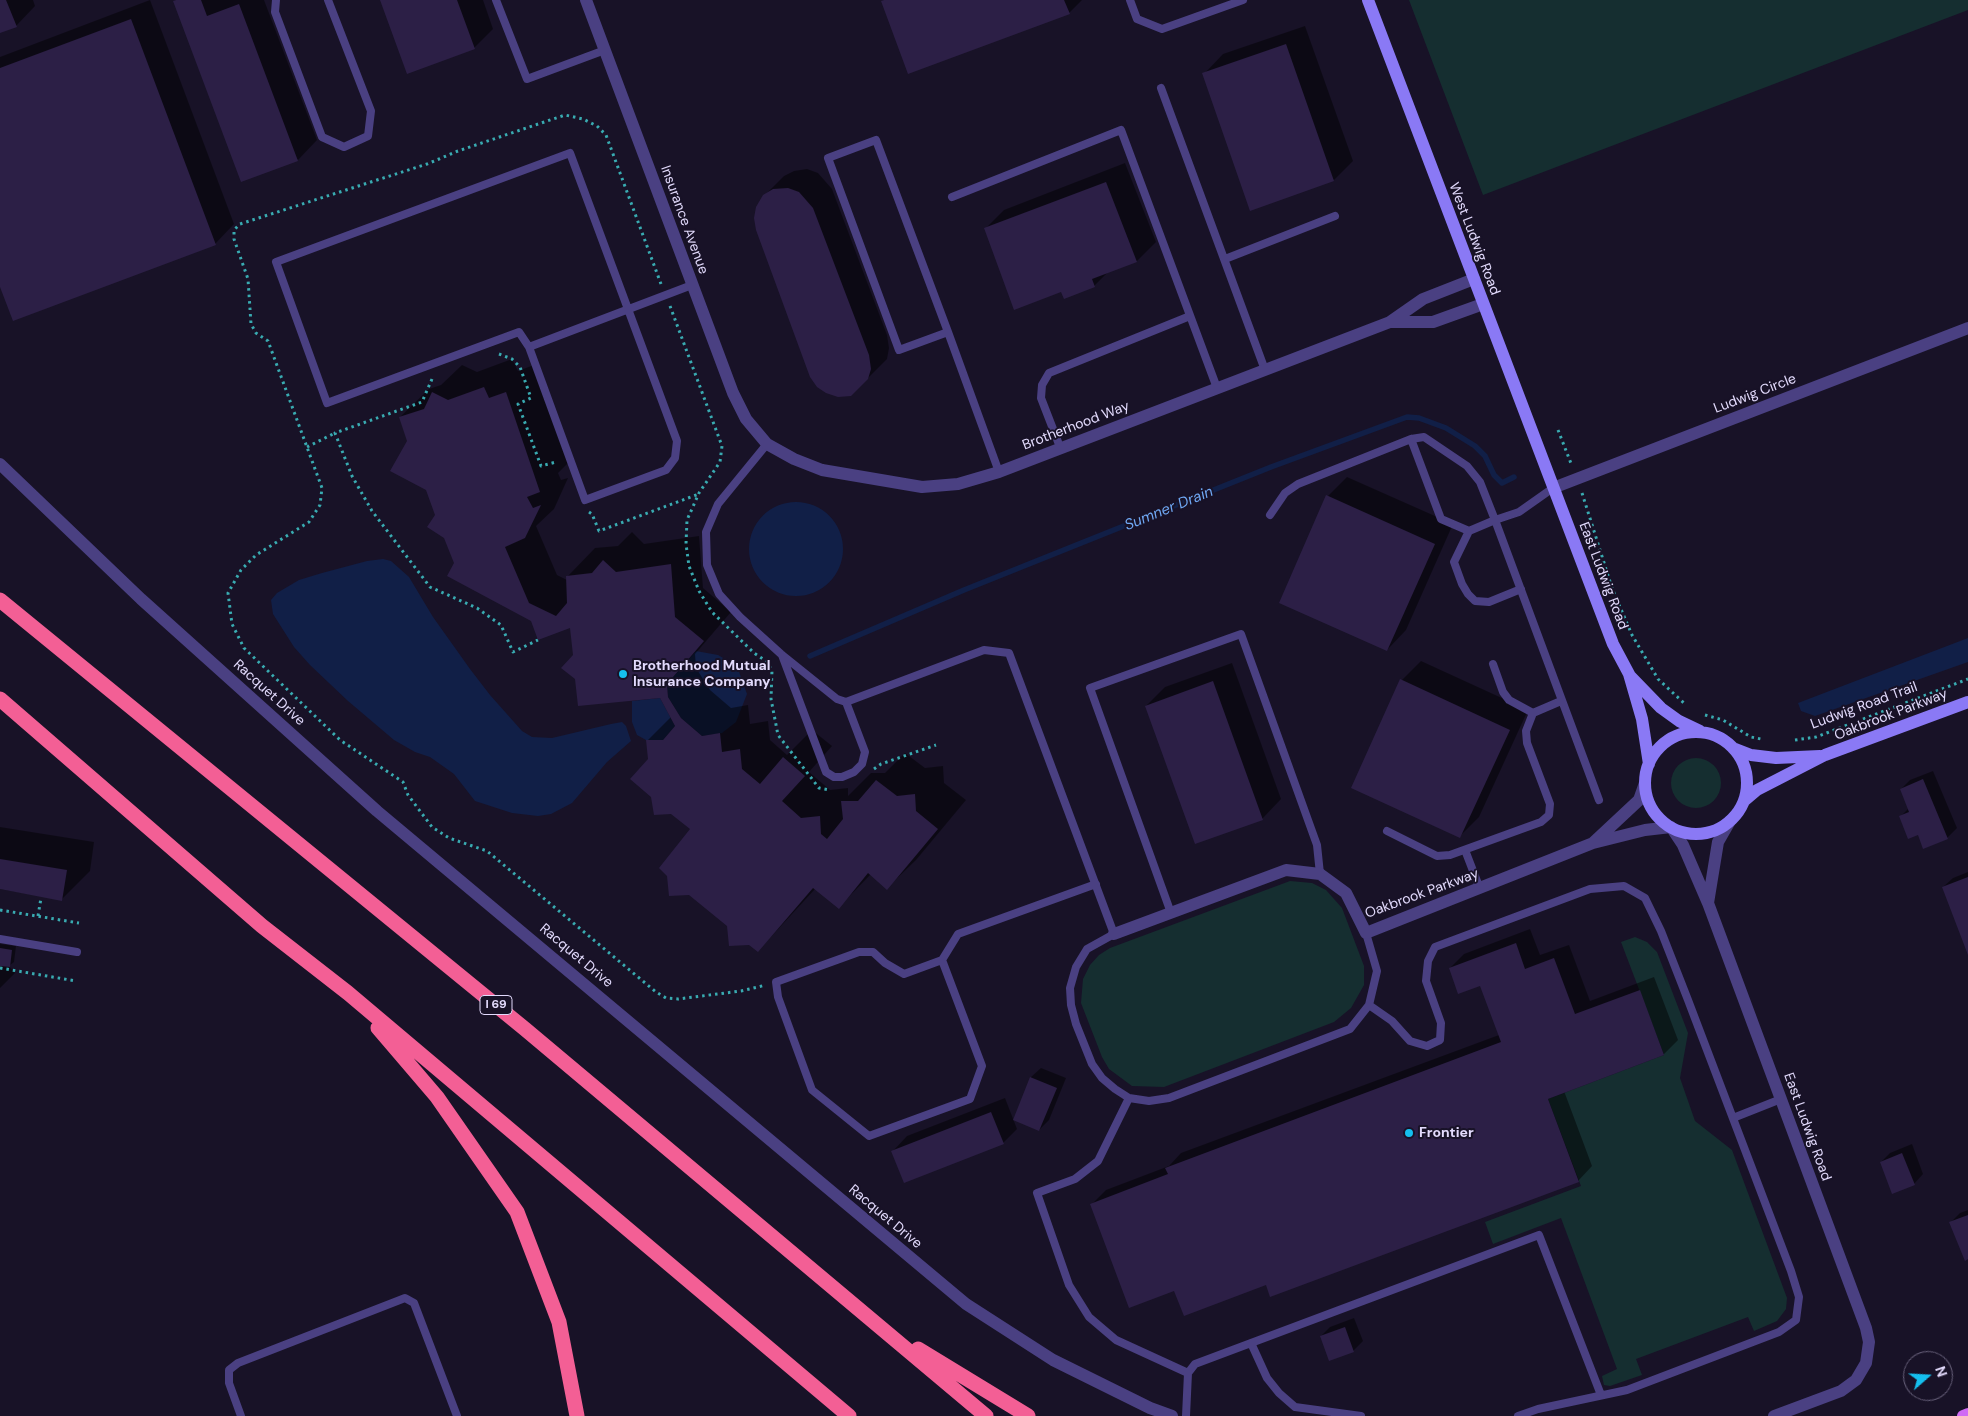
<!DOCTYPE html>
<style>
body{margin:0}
#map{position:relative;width:1968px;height:1416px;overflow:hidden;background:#181227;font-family:"DM Sans",sans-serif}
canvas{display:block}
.north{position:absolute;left:1903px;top:1351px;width:50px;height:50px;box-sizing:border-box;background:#181227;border:1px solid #69627c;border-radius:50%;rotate:71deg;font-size:14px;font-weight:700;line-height:20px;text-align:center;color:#e2dafc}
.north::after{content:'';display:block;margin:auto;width:18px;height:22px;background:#15bfee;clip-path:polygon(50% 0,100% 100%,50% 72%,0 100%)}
</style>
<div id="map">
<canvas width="1968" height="1416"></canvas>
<div class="north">N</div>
</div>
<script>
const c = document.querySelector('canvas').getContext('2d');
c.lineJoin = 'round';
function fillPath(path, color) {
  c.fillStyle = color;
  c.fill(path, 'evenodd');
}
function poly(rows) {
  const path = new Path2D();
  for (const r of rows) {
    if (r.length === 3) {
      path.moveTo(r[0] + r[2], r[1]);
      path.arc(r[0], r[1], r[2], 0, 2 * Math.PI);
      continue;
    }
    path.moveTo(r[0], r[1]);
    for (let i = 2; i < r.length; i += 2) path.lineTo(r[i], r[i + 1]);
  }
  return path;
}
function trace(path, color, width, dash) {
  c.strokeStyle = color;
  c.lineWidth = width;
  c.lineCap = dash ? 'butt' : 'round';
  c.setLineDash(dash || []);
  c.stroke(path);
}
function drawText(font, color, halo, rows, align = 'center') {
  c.font = font + ' "DM Sans",sans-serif';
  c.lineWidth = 4;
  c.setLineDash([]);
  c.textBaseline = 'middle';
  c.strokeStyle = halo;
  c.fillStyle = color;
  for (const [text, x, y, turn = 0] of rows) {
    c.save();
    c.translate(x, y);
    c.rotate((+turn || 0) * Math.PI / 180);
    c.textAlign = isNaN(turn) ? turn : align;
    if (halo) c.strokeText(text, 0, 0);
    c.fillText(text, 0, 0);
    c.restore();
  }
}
const green = poly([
 [1409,0,1968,0,1968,10,1483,195],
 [1696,783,25],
 [1290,881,1312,883,1326,890,1342,908,1364,966,1364,985,1351,1008,1334,1022,1164,1087,1132,1086,1109,1069,1102,1057,1081,1003,1083,979,1090,965,1099,955,1110,948],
 [1635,937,1647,942,1657,952,1688,1033,1680,1078,1695,1121,1732,1150,1787,1298,1786,1309,1777,1321,1754,1331,1748,1317,1636,1359,1642,1375,1610,1386,1604,1385,1602,1376,1617,1369,1561,1218,1493,1244,1485,1222,1581,1186,1548,1099,1664,1055,1621,942]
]);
const water = poly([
 [796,549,47],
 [383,559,391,561,409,577,433,617,470,669,490,695,522,731,532,737,552,738,611,724,622,722,626,726,631,741,607,762,572,803,551,814,538,816,512,813,475,801,454,774,430,757,415,752,394,740,348,701,310,665,294,647,273,614,271,600,277,593,299,580,322,573,367,561],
 [1968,638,1968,662,1815,716,1801,711,1798,703],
 [696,651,718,655,737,666,747,694,736,722,722,733,702,736,681,718,668,697,667,684],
 [660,698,675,726,663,740,646,740,637,735,632,722,632,701]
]);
const shadow = poly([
 [0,0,33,0,35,6,16,26,0,32],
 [150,0,234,224,215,244,0,283,0,57],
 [176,0,264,0,317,140,298,160,174,1],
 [381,0,483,0,493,29,474,48],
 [884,0,1082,0,1069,13,882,1],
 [1305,26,1353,161,1334,180,1204,74,1223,54],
 [1125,163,1156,242,1137,261,1108,272,1094,286,1062,290,985,229,1004,210],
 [807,169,818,173,832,189,887,335,889,348,887,359,851,395,764,196,784,176,794,171],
 [512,359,518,371,534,365,568,463,558,473,561,480,568,478,554,509,536,526,557,575,567,580,567,577,595,548,618,546,632,532,644,544,699,536,703,588,731,612,695,654,696,668,710,690,731,708,748,705,750,724,768,721,770,740,787,755,812,730,832,746,809,772,830,790,848,788,848,796,871,773,885,773,905,753,925,768,943,766,944,783,966,800,916,860,887,888,871,874,839,907,815,889,758,951,728,925,692,828,649,759,647,741,671,717,660,697,574,655,571,626,532,620,456,564,400,417,429,389,441,385,462,365,477,372],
 [1347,477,1453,524,1406,630,1387,650,1328,496],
 [1421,661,1528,710,1479,817,1460,836,1402,680],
 [1232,663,1281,799,1262,819,1146,706,1165,687],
 [1933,771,1957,828,1947,838,1918,834,1900,817,1909,808,1901,789,1910,780],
 [0,827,94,842,90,871,61,900,0,889],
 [1968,872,1968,952,1943,887,1953,878],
 [1530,929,1540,955,1569,945,1590,1001,1654,977,1678,1040,1664,1054,1564,1091,1592,1166,1578,1181,1267,1284,1175,1289,1092,1204,1106,1190,1169,1166,1181,1153,1499,1035,1481,984,1450,968,1464,954],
 [0,944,16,946,14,962,9,966,15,973,0,988],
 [1041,1068,1066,1078,1049,1120,1039,1130,1014,1119,1031,1077],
 [1005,1098,1017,1129,1003,1143,893,1151,907,1136],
 [1912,1144,1923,1174,1914,1184,1881,1162,1890,1153],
 [1968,1210,1968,1258,1951,1222,1960,1213],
 [1354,1318,1363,1341,1353,1351,1321,1336,1330,1327]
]);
const stream = poly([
 [810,656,964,590,1271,467,1407,417,1419,418,1446,428,1475,446,1485,456,1494,475,1502,483,1514,477]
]);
const building = poly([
 [0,0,6,0,17,27,0,33],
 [176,0,201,0,207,16,239,4,298,161,241,182,173,1],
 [380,0,457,0,475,49,407,74],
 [884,0,1064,0,1070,14,908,74,881,1],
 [131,19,216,245,13,321,0,287,0,68],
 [1286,44,1334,181,1250,211,1202,73],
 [1106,182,1137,262,1092,279,1095,287,1064,299,1061,292,1014,310,984,228],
 [788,188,799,192,813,208,869,355,871,369,868,379,851,396,838,397,826,393,817,387,810,377,756,230,754,218,756,207,763,195,773,189],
 [484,387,489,398,506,392,540,492,527,497,533,508,541,505,525,538,505,547,529,603,556,616,567,603,566,576,592,573,603,560,616,572,671,564,675,617,704,641,667,684,668,697,681,718,702,736,720,733,722,752,740,749,742,769,760,784,783,757,805,776,782,801,801,818,820,816,821,834,827,839,843,819,841,801,858,801,876,780,897,796,915,794,916,811,938,829,887,890,868,873,839,909,813,888,758,952,749,945,729,946,727,926,689,895,669,896,667,876,659,868,690,829,671,814,654,815,651,797,630,779,648,759,646,740,663,740,675,726,660,698,578,706,575,679,561,668,573,655,570,628,538,640,531,621,447,576,454,563,444,538,427,527,435,515,426,490,390,471,407,441,399,417,424,409,432,392,448,400],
 [1326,495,1435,544,1387,651,1279,603],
 [1400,679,1510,730,1460,838,1351,788],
 [1213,681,1263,820,1195,844,1145,706],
 [1923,779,1948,839,1923,849,1918,835,1908,839,1899,816,1909,812,1900,789],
 [0,859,67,870,62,901,0,889],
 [1968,877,1968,955,1942,887],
 [1516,943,1525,969,1554,958,1575,1014,1640,990,1664,1055,1548,1099,1579,1182,1270,1297,1266,1285,1184,1316,1174,1291,1129,1308,1090,1204,1168,1174,1165,1168,1501,1042,1480,986,1458,994,1449,968],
 [0,948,12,950,10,967,0,966],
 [1030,1077,1057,1088,1039,1131,1013,1120],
 [991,1112,1004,1144,904,1183,891,1151],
 [1902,1153,1915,1185,1892,1194,1880,1162],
 [1968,1215,1968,1259,1965,1261,1949,1222],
 [1345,1327,1354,1352,1329,1361,1320,1336]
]);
const path = poly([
 [661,284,606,135,597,126,583,119,565,115,458,151,427,164,240,224,234,230,234,239,248,279,251,324,256,333,268,341,322,488,320,505,309,522,256,555,241,570,228,593,232,624,244,648,340,740,403,782,408,795,432,827,449,838,487,851,656,992,666,998,678,999,741,991,766,985],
 [670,306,722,446,720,462,699,493,687,520,686,544,689,566,699,591,712,612,754,653,766,661,772,670,771,699,778,735,819,788,829,790],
 [499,354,512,359,520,367,531,398,518,404,541,466,556,462],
 [432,379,422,402,335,433,352,476,372,511,430,587,477,608,501,625,513,652,538,640],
 [1558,430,1572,466],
 [307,447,335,433],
 [1582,493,1612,588,1632,635,1658,679,1685,704],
 [589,512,592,514,599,531,699,494],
 [1705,715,1723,720,1751,737,1761,739],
 [1795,740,1816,737,1968,679],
 [874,769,881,764,936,745],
 [0,910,79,923],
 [38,916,41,898],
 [0,968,76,981]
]);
const lane = poly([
 [276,0,275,12,322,137,344,147,368,136,371,111,328,0],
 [496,0,527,79,605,50],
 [1130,0,1137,19,1162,29,1243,0],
 [1161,88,1265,370],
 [570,153,677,441,675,458,666,470,585,500,529,347,519,332,327,403,276,262,570,153],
 [952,197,1121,130,1217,388],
 [1225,259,1335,216],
 [948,332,899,350,828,158,876,140,948,332,999,472],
 [529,347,692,285],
 [1411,439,1441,519,1469,531],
 [767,444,718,504,706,532,707,565,719,594,740,617,781,654,837,699,846,702,984,650,1009,653,1114,934,1087,949,1076,967,1070,988,1071,1005,1076,1024,1092,1064,1102,1078,1115,1089,1129,1098,1149,1101,1169,1098,1350,1029,1369,1005,1377,971,1366,933],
 [1060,447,1041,398,1042,385,1049,373,1190,316],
 [1270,515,1285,493,1298,484,1411,439,1424,437,1467,466,1480,482,1495,520,1519,512,1553,488],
 [1521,589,1489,602,1475,601,1468,594,1462,584,1454,562,1469,531,1495,520,1599,800],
 [782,655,826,772,834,777,842,777,854,772,862,764,865,752,846,702],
 [1493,664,1503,692,1509,700,1533,713],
 [1387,831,1437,856,1450,855,1541,822,1549,815,1550,804,1527,743,1526,731,1533,713,1561,701],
 [1465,850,1480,889],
 [1171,913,1090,688,1241,634,1317,845,1320,874],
 [0,939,77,952],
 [942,960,904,974,885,963,873,952,859,952,776,982,778,997,812,1090,869,1136,970,1099,982,1066,942,960,958,934,1096,884],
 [1369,1005,1392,1021,1410,1041,1427,1046,1440,1040,1441,1023,1426,981,1428,961,1435,947,1590,889,1624,886,1645,898,1661,931,1688,1000,1791,1271,1799,1297,1796,1320,1779,1332,1627,1390,1538,1409,1518,1416],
 [1129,1098,1098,1161,1075,1179,1037,1193,1069,1285,1089,1317,1116,1340,1188,1373],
 [1733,1118,1781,1099],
 [1251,1343,1267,1378,1279,1393,1295,1407,1361,1416],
 [241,1416,229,1383,229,1370,238,1363,405,1298,414,1303,457,1416],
 [1186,1416,1188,1373,1195,1364,1539,1235,1601,1395]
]);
const street = poly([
 [586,0,733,393,746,419,767,444,794,459,822,470,922,487,958,484,999,472,1390,322],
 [1474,279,1423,299,1390,322,1433,322,1483,304],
 [0,464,141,599,377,811,966,1304,1053,1360,1150,1408,1172,1416],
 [1553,488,1968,328],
 [1645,783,1639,800,1593,843,1645,830,1671,827,1683,845,1708,903,1718,842,1730,821],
 [1708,903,1866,1328,1869,1342,1866,1363,1856,1380,1841,1391,1774,1416],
 [1114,934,1286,870,1320,874,1346,893,1366,933,1593,843]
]);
const secondary = poly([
 [1368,0,1613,644,1629,674,1642,719,1649,764],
 [1630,676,1661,708,1679,721,1700,731],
 [1696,783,51],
 [1733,748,1751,755,1776,758,1820,756],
 [1744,801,1757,790,1825,755,1968,702]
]);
const primary = poly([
 [1963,1416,1968,1414]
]);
const highway = poly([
 [0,600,525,1029,986,1416],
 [0,699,262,926,348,993,849,1416],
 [378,1028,437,1097,517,1212,559,1322,577,1416],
 [918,1349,1028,1416]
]);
const markers = [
 [623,674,5,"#15bfee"],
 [1409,1133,5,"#15bfee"]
];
const shields = [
 [496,1005,32]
];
const shieldNames = [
 ["I 69",496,1005]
];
const streetNames = [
 ["Insurance Avenue",684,220,70],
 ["West Ludwig Road",1474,239,69],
 ["Ludwig Circle",1755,394,-21],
 ["Brotherhood Way",1076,426,-21],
 ["East Ludwig Road",1603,576,69],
 ["Racquet Drive",269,693,42],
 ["Ludwig Road Trail",1864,706,-20],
 ["Oakbrook Parkway",1891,715,-21],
 ["Oakbrook Parkway",1422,894,-20],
 ["Racquet Drive",576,956,40],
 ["East Ludwig Road",1807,1127,70],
 ["Racquet Drive",885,1217,40]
];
const poiNames = [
 ["Brotherhood Mutual",633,666],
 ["Insurance Company",633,682],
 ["Frontier",1419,1133]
];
const waterNames = [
 ["Sumner Drain",1169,509,-22]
];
fillPath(green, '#152e30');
fillPath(water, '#111f47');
fillPath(shadow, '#0007');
trace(stream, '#111f47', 5.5);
fillPath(building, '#2c1f46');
trace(path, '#39abb1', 3, [2.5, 4]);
trace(lane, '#4a4082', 8);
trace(street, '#4a4082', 12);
trace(secondary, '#8a79f5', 12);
trace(primary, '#d06af4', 12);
trace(highway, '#f35f95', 15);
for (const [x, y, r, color] of markers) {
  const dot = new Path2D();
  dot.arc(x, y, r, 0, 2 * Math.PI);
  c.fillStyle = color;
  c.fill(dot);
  trace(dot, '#181227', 2);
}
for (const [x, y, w] of shields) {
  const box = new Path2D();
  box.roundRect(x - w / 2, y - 9.5, w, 19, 4);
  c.fillStyle = '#181227';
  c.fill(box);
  trace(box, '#e2dafc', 1);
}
drawText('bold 12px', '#e2dafc', null, shieldNames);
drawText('14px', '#e2dafc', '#181227', streetNames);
drawText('bold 14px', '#e2dafc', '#181227', poiNames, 'left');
drawText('italic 15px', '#70a8f4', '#181227', waterNames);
</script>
